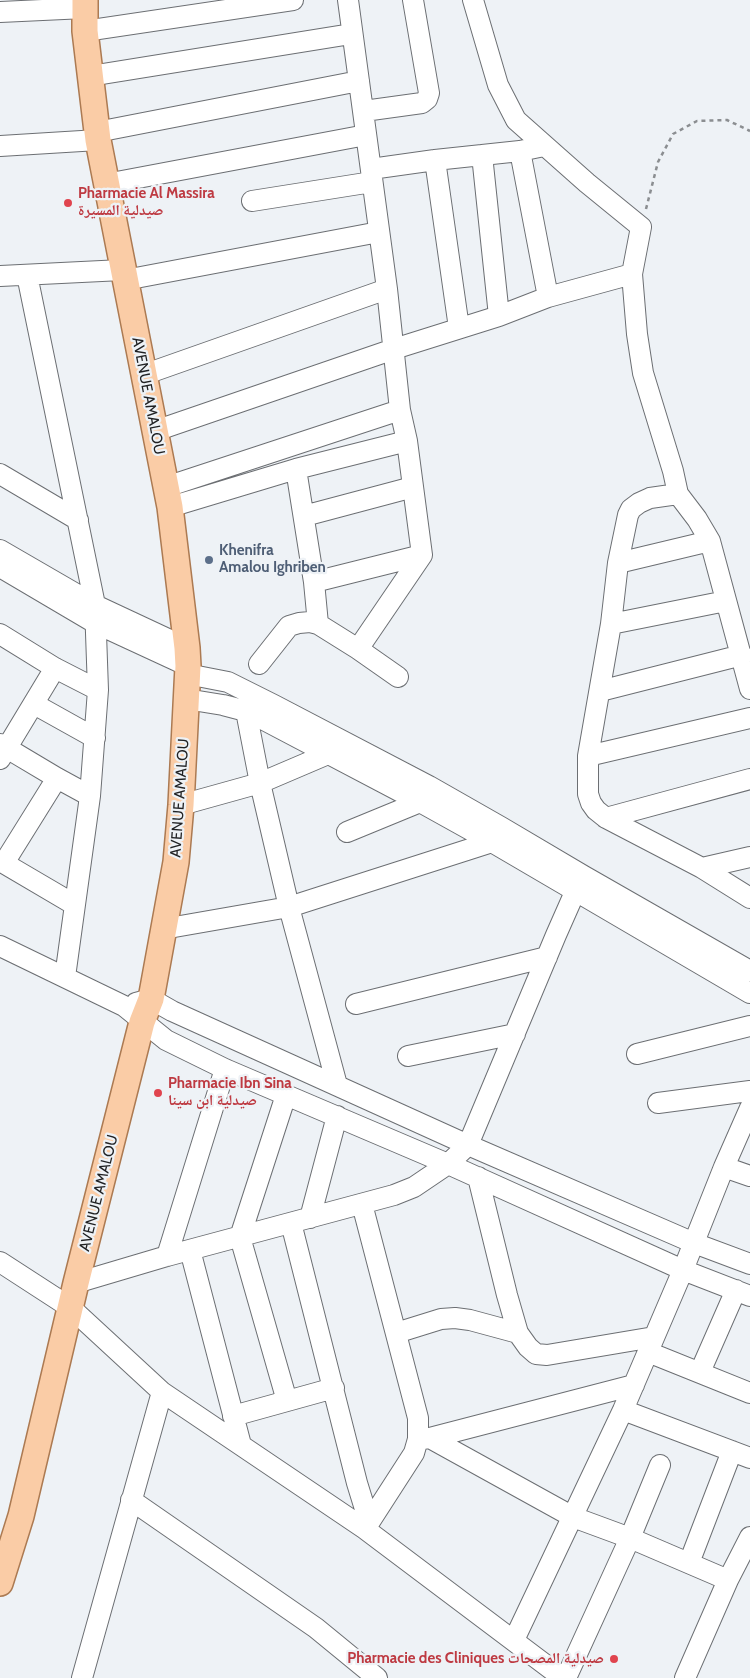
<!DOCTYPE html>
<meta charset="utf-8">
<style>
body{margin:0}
canvas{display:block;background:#eef2f6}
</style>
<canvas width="750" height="1678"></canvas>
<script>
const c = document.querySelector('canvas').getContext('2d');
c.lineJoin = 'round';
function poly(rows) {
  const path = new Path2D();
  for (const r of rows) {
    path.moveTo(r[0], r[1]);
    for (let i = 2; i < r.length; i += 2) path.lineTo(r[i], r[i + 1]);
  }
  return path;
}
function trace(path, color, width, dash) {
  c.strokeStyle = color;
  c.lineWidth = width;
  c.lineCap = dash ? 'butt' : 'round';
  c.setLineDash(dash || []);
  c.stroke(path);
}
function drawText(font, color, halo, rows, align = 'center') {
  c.font = font + ' Cabin,"Noto Naskh Arabic",sans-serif';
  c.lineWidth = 4.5;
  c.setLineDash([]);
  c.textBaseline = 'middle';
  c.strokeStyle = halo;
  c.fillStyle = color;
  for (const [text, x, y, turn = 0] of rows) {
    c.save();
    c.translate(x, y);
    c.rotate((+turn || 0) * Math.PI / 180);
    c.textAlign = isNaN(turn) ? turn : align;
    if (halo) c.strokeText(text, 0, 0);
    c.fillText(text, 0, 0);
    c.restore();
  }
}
const path = poly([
 [646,209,658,162,673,134,697,121,727,120,750,131]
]);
const minor = poly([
 [348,0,387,289,400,410,407,441,422,555,358,649],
 [473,0,498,85,516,120,587,183,641,227,632,274,637,334,643,373,673,471,678,494,697,519,710,541,750,689],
 [0,12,85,8],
 [85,31,293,0],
 [90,76,351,34],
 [364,111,422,103,427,99,429,93,413,0],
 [97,132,359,81],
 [0,146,98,140],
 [520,151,548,297],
 [482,155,499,316],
 [435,160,459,328],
 [371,169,435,160,520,151,544,146],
 [106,184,366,135],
 [252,201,372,182],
 [27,275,95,605,98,690,90,796,65,977],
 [0,276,122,270],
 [125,280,379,232],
 [143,375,387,289],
 [155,431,394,349,499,316,548,297,632,274],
 [296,469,314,582,318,624],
 [0,474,78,520],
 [166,487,400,410],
 [678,494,650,498,639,503,631,509,628,515,618,563,611,624,588,756,588,794,591,803,596,810,606,818,702,868,750,898],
 [170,507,296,469,407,441],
 [304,516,413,487],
 [0,550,95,605,187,648],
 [618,563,710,541],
 [0,567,95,623,188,666],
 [314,582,422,555],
 [611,624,726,601],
 [0,634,55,668,98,690],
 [259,664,289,626,299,623,310,622,318,624,358,649,398,677],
 [187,674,228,682,274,705,429,786,501,827,584,876,750,971],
 [600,691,742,655],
 [186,699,223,705,246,711,266,721,420,802,492,842,750,993],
 [34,704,95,738],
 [246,711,260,783,289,907,337,1085],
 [0,744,57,778,90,796],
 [588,756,750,718],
 [0,759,55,668],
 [181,805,260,783,328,754],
 [606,818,750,779],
 [347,832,420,802],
 [0,861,75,905],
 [4,863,57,778],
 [702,868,750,857],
 [163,929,289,907,492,842],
 [0,946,124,1006,166,1040,225,1069,448,1164,683,1270,750,1296],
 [136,1003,151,999,172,1011,468,1145,694,1243,750,1264],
 [356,1004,547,957],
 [637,1054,750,1026],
 [408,1056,515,1034],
 [286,1095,240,1237,287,1401],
 [658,1103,750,1091],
 [724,1167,750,1176],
 [478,1177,507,1295,518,1333,528,1347,536,1354,547,1355,654,1337],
 [362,1204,418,1418,418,1439,414,1453,365,1529],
 [310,1218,337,1116],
 [291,1223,357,1483,369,1522],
 [190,1250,241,1445],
 [167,1256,225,1069],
 [0,1262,71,1308,162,1392,365,1529,563,1678],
 [76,1283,167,1256,394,1195,414,1187,448,1164,468,1145,556,935,575,892],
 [396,1333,441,1319,455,1318,470,1320,518,1333],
 [648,1352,750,1393],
 [700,1372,736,1290],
 [623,1410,750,1458],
 [233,1416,334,1388],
 [430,1438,573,1517,630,1538,728,1580,750,1537],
 [422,1439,430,1438,634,1385],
 [131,1500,316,1628,377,1678],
 [689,1563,732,1451],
 [514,1640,623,1410,683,1270,724,1167,750,1108],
 [82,1678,162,1392],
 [566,1678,630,1538,660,1465],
 [685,1678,728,1580]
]);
const major = poly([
 [0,1583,21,1516,76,1283,142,1022,151,999,176,862,181,805,188,666,187,648,170,507,98,140,85,31,85,0]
]);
const markers = [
 [68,203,5,"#e0444e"],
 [209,560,5,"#5c6f8a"],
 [158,1093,5,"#e0444e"],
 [614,1659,5,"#e0444e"]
];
const healthNames = [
 ["Pharmacie Al Massira",78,194],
 ["صيدلية المسيرة",78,211],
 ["Pharmacie Ibn Sina",168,1084],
 ["صيدلية ابن سينا",168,1101],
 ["Pharmacie des Cliniques صيدلية المصحات",604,1659,"right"]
];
const streetNames = [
 ["AVENUE AMALOU",148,396,79],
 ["AVENUE AMALOU",180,798,-86],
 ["AVENUE AMALOU",99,1193,-76]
];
const serviceNames = [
 ["Khenifra",219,551],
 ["Amalou Ighriben",219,568]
];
trace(minor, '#6c6f73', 22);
trace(major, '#ac7a52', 28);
trace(path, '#8b8e91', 2.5, [4, 4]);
trace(minor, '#fff', 20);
trace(major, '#facca6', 25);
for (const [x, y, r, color] of markers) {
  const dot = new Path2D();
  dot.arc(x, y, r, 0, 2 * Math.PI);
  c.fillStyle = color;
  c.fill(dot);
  trace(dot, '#eef2f6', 2);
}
drawText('bold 15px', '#be3a42', '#eef2f6', healthNames, 'left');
drawText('15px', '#212224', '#eef2f6', streetNames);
drawText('bold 15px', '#4e5e75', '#eef2f6', serviceNames, 'left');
</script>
